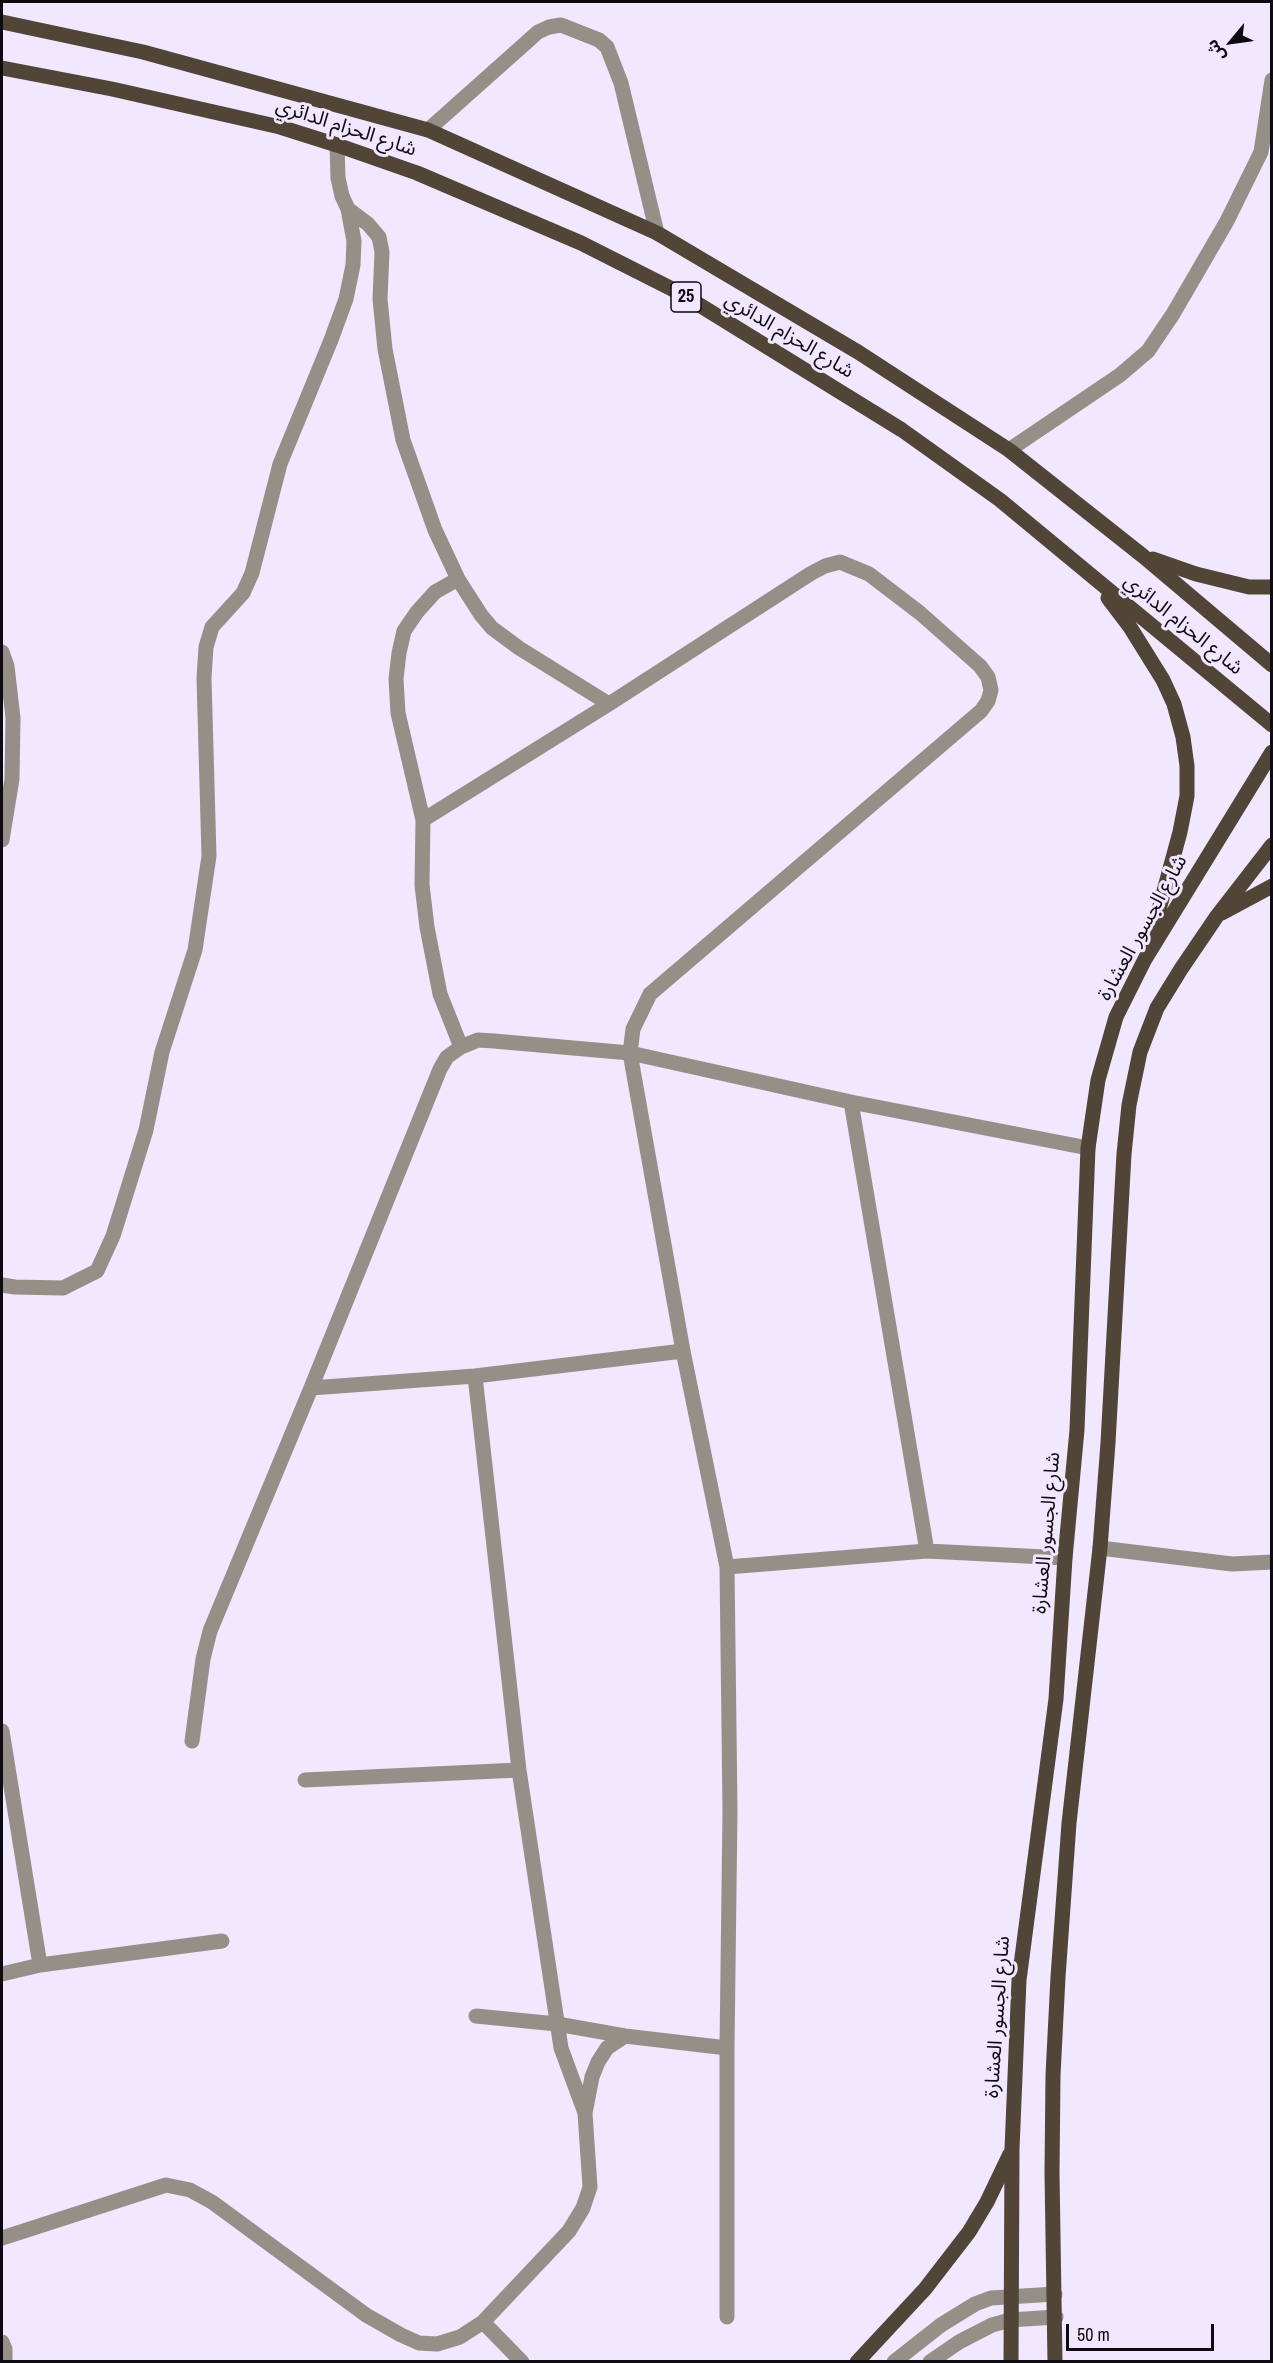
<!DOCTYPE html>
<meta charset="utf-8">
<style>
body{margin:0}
#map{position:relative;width:1273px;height:2363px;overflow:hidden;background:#f1e7fe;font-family:"Archivo Narrow","Noto Sans Arabic",sans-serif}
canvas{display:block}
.frame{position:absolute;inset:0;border:3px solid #0d0a11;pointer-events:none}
.north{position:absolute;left:1201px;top:12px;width:60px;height:60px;-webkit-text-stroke:4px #f1e7fe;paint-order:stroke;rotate:241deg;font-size:16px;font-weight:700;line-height:24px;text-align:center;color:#0d0a11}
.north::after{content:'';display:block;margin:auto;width:21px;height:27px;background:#0d0a11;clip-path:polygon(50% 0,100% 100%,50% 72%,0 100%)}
.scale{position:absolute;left:1066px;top:2324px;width:148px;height:27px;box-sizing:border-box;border:3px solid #0d0a11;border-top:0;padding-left:8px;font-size:18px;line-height:21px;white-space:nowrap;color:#0d0a11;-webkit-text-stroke:4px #f1e7fe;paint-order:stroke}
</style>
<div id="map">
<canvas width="1273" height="2363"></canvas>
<div class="frame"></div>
<div class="north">ش</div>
<div class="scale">50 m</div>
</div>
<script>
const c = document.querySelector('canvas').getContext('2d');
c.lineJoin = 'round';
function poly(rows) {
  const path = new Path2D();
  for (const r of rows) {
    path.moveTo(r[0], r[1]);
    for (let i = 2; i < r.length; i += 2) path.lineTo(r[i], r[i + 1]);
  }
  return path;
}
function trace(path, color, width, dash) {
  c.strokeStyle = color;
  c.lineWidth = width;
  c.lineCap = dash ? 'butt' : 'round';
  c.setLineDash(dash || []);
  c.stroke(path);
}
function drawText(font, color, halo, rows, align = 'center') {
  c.font = font + ' "Archivo Narrow","Noto Sans Arabic",sans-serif';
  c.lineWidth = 6;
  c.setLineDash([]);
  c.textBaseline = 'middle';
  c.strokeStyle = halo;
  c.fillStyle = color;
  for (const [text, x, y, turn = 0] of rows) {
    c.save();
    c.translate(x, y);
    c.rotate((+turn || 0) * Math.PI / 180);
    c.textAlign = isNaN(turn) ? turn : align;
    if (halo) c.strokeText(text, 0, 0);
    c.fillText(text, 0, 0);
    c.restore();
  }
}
const minor = poly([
 [428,130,538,32,549,27,561,25,599,40,607,47,621,83,657,233],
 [348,209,368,224,379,237,382,252,380,299,385,349,403,440,435,530,458,579,481,615,492,628,519,648,609,704],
 [1009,450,1120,375,1148,351,1173,314,1227,221,1261,152,1272,80],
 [2,652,7,666,13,718,12,779,2,840],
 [423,820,398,713,396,679,399,653,404,631,417,612,435,592,458,579],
 [461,1047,440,994,427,927,422,885,423,820,609,704,810,574,825,566,840,562,869,574,920,613,980,666,988,677,991,690,988,701,981,711,650,994,633,1029,630,1053,683,1351,727,1567,730,1810,727,2048,727,2317],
 [851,1102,927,1551],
 [2,1285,15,1287,63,1288,97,1271,113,1236,146,1130,162,1052,195,950,209,856,204,678,206,647,212,627,243,593,252,573,280,464,331,340,346,299,353,265,354,241,348,209,342,196,338,178,337,145],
 [311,1388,475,1376,683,1351],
 [1100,1548,1232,1564,1272,1562],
 [727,1567,927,1551,1065,1558],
 [2,1731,40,1965],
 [192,1741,203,1659,210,1631,311,1388,440,1069,447,1057,461,1047,478,1040,494,1041,630,1053,851,1102,1088,1148],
 [305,1780,519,1770],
 [2,1974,40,1965,222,1941],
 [476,2016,557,2024,625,2036,727,2048],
 [585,2113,592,2077,598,2062,607,2048,625,2036],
 [2,2238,166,2185,190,2190,212,2202,366,2315,401,2335,419,2343,437,2344,460,2337,483,2322,569,2231,583,2208,590,2187,585,2113,561,2048,519,1770,475,1376],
 [483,2322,522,2362],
 [2,2342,5,2349,5,2362],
 [894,2362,941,2325,975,2304,991,2298,1055,2294],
 [930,2362,959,2342,992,2325,1010,2320,1056,2317]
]);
const major = poly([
 [2,22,143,52,428,130,657,233,858,352,1009,450,1143,556,1272,665],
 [2,68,112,89,280,127,337,145,417,173,581,243,680,293,902,430,1000,500,1272,725],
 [1153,559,1196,574,1249,587,1272,587],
 [1108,598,1130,627,1163,680,1174,704,1183,737,1187,766,1187,796,1180,832,1151,939],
 [1222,913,1272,886],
 [857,2362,925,2289,969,2232,987,2202,1010,2154],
 [1011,2362,1012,2149,1019,1980,1056,1699,1065,1558,1077,1430,1088,1148,1098,1080,1116,1017,1145,959,1272,752],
 [1055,2362,1052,2173,1053,2075,1058,1977,1069,1823,1100,1548,1108,1443,1124,1154,1129,1105,1140,1052,1157,1008,1181,969,1217,916,1272,845]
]);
const shields = [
 [686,297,30]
];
const shieldNames = [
 ["25",686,297]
];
const streetNames = [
 ["شارع الحزام الدائري",346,128,18],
 ["شارع الحزام الدائري",789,336,31],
 ["شارع الحزام الدائري",1183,625,39],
 ["شارع الجسور العشارة",1143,928,-61],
 ["شارع الجسور العشارة",1047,1533,-85],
 ["شارع الجسور العشارة",998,2017,-86]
];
trace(minor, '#968f87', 15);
trace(major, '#504536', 15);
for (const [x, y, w] of shields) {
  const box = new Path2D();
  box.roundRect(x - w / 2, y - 15, w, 30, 4.5);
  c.fillStyle = '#f1e7fe';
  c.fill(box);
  trace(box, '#0d0a11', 1.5);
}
drawText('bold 18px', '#0d0a11', null, shieldNames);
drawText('20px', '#0d0a11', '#f1e7fe', streetNames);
</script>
